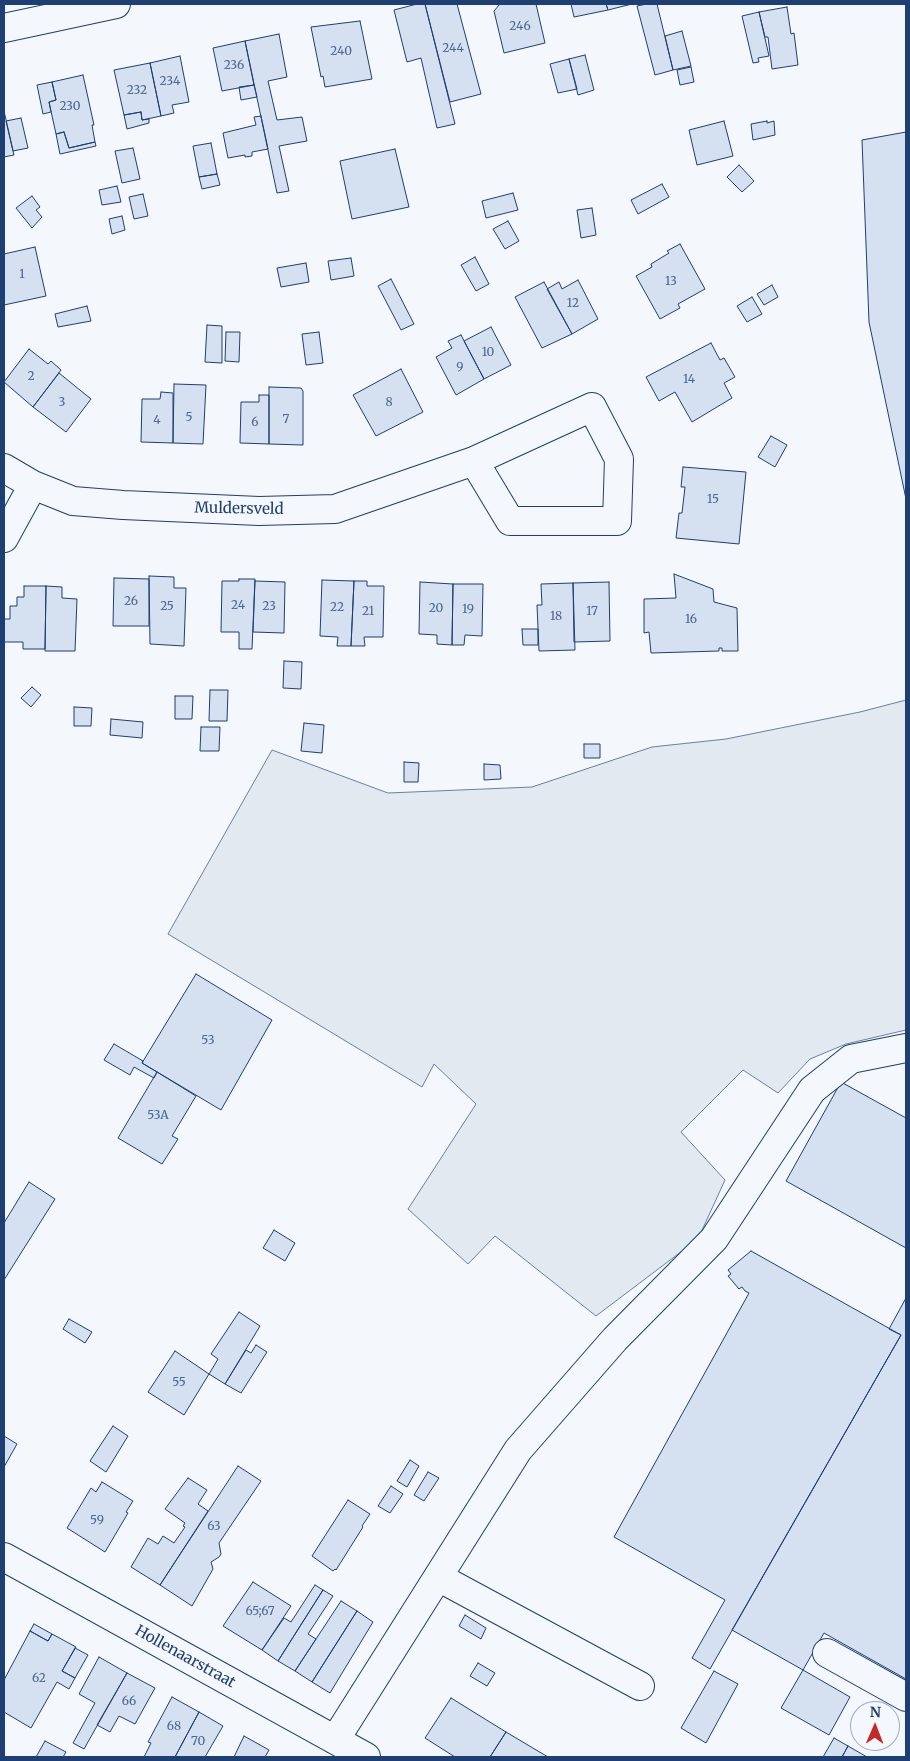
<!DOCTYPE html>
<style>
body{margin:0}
#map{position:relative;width:910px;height:1761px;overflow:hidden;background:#f4f7fb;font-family:Merriweather,serif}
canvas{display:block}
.frame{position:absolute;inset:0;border:5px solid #1d3f73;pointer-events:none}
.north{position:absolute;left:850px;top:1701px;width:50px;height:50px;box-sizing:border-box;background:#f4f7fb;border:1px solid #9eadc5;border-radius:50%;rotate:1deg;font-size:14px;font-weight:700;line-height:20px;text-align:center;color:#1d3f73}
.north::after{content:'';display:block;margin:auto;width:18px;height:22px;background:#c62828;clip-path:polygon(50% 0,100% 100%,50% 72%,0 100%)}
</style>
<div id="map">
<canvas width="910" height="1761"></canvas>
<div class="frame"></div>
<div class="north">N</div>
</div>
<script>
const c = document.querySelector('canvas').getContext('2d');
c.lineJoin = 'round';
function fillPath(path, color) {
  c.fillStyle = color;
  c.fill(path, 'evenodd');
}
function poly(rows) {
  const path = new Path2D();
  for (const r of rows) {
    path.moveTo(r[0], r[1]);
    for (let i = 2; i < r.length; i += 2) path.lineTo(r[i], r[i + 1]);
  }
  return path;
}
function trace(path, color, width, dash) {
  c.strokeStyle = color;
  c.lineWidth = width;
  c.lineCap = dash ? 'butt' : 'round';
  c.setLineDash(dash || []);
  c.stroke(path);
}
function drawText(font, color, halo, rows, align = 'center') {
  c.font = font + ' Merriweather,serif';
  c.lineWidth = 4;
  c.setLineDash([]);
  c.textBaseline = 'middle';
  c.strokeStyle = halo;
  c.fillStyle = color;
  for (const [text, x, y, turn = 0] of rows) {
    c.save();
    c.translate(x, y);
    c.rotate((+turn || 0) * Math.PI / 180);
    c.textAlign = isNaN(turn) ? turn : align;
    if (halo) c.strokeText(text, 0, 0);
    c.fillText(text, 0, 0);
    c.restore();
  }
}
const green = poly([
 [906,700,906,1030,846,1044,810,1059,778,1093,743,1070,681,1132,725,1180,698,1239,596,1316,495,1236,468,1264,408,1209,476,1104,434,1064,422,1087,168,934,272,750,388,793,532,787,652,747,726,739,860,712,906,700]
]);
const building = poly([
 [417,4,425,4,455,124,437,128,421,58,407,62,394,10,417,4],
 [425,4,457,4,481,94,450,102,425,4],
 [500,4,536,4,545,43,504,53,494,11,500,4],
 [571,4,606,4,608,10,574,17,571,4],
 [606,4,632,4,608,10,606,4],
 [647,4,657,4,673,70,655,75,637,6,647,4],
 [787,7,791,34,794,33,798,65,772,69,768,37,765,37,759,12,787,7],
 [759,12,769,56,758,58,759,62,753,63,742,16,759,12],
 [360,21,372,79,325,87,323,76,321,77,311,27,360,21],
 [682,31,691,66,673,70,665,36,682,31],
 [279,34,287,77,268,81,277,120,302,117,307,141,279,146,289,191,277,193,245,41,279,34],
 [245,41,254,85,222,91,213,48,245,41],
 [585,55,594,90,578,95,569,59,585,55],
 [180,56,189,102,172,105,174,113,161,116,150,63,180,56],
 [569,59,577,89,558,93,550,64,569,59],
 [150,63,161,116,142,120,141,112,124,115,114,70,150,63],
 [691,67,694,82,680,85,677,70,691,67],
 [83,75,94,125,92,125,95,142,69,148,64,132,56,134,49,102,56,100,52,82,83,75],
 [52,82,56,100,49,102,51,112,43,114,37,85,52,82],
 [254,85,257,97,241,100,239,87,254,85],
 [4,111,14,155,4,157,4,111],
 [141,112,142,120,149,119,149,123,127,129,124,115,141,112],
 [261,116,268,149,252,152,252,156,245,157,245,155,228,158,223,133,256,125,254,117,261,116],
 [21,118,28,148,13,151,6,121,21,118],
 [724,121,733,156,697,165,689,130,724,121],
 [767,121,767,123,774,121,775,135,753,140,751,124,767,121],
 [64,132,69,148,95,142,96,146,60,154,56,134,64,132],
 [906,132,906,499,869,322,862,140,906,132],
 [211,143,217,174,199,177,193,146,211,143],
 [133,148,140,179,122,183,115,151,133,148],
 [395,149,409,207,352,219,340,161,395,149],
 [739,165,754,181,742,192,727,177,739,165],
 [217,174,220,185,202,189,199,177,217,174],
 [662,184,669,197,638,214,631,200,662,184],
 [117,186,121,202,102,205,99,190,117,186],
 [513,193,518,210,486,218,482,201,513,193],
 [143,194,148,216,134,219,129,197,143,194],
 [32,196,40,207,36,210,42,217,32,228,16,208,32,196],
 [592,208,596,235,581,238,577,210,592,208],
 [122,216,125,230,112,234,109,219,122,216],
 [508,221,519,241,505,249,493,229,508,221],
 [680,244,705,289,678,304,680,308,660,319,636,276,652,267,651,264,669,253,667,251,680,244],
 [35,247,46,296,4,305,4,254,35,247],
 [475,257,489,284,476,291,461,265,475,257],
 [351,258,354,276,331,280,328,261,351,258],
 [306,263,309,282,281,287,277,268,306,263],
 [391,279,414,324,401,330,378,286,391,279],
 [578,280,598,319,572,334,547,289,559,282,562,289,578,280],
 [544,282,572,334,542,348,515,297,544,282],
 [772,285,778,297,764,305,757,294,772,285],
 [752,297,762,314,747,322,737,306,752,297],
 [87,306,91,321,58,327,55,314,87,306],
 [207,325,222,326,222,363,205,362,207,325],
 [491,327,511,365,484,379,464,341,491,327],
 [226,332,240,332,239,362,225,361,226,332],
 [319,332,323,363,306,365,302,334,319,332],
 [461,335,484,379,456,395,436,357,452,348,448,341,461,335],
 [711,343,720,360,724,358,735,377,724,383,732,398,692,422,675,392,659,401,646,377,711,343],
 [29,349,48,364,51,361,61,370,33,407,4,382,29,349],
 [401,369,423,412,376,436,353,395,401,369],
 [59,373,91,399,66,432,33,407,59,373],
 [174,384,206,385,203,444,173,443,174,384],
 [269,387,301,388,303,391,303,445,269,444,269,387],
 [161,392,173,393,173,443,141,442,142,399,160,399,161,392],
 [259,395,269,395,269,444,240,443,241,402,259,402,259,395],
 [771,436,787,445,775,467,758,457,771,436],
 [683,467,746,472,739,544,676,538,679,513,682,513,685,487,681,487,683,467],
 [674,574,713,589,714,602,737,608,738,651,722,651,722,648,719,648,719,651,651,653,649,632,644,633,644,599,676,598,674,574],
 [149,576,174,577,174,588,186,588,184,646,150,644,149,576],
 [114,578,149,579,149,626,113,626,114,578],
 [239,579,255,579,252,649,239,649,239,632,221,632,222,581,239,581,239,579],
 [322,580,354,581,351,646,337,646,338,637,320,636,322,580],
 [255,581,285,582,284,633,253,632,255,581],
 [354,581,367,581,367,586,384,586,383,637,364,637,365,646,351,646,354,581],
 [420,582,453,584,452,645,437,644,437,635,419,634,420,582],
 [609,582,610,641,574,642,573,583,609,582],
 [573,583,575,650,539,651,537,605,542,605,541,584,573,583],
 [453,584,483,584,482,636,465,635,464,645,452,645,453,584],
 [24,586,46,586,45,649,23,649,23,642,4,642,4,619,10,619,10,606,17,606,17,597,24,597,24,586],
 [46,586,62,587,62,598,77,599,75,651,45,651,46,586],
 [522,629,538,629,538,645,523,645,522,629],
 [284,661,302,662,301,689,283,688,284,661],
 [32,687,41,695,31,707,21,698,32,687],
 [210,690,228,690,227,721,209,721,210,690],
 [175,696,193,696,192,719,175,719,175,696],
 [74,707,92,708,91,726,74,726,74,707],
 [111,719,143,722,142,738,110,735,111,719],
 [304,723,324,725,322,753,301,751,304,723],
 [201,727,220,727,219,751,200,751,201,727],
 [584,744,600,744,600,758,584,758,584,744],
 [404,762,419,763,418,782,404,782,404,762],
 [484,764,500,765,501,779,484,780,484,764],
 [196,974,272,1020,221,1110,142,1063,196,974],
 [114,1044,143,1061,142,1063,157,1072,154,1078,134,1067,130,1075,104,1060,114,1044],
 [157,1072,196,1096,172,1136,178,1139,162,1164,118,1138,157,1072],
 [841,1082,906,1118,906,1248,786,1181,841,1082],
 [29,1182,55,1199,4,1280,4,1223,29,1182],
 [274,1230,295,1243,285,1261,263,1248,274,1230],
 [751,1251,901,1335,710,1669,692,1658,725,1600,614,1537,749,1293,745,1291,742,1287,739,1289,728,1276,731,1274,728,1270,751,1251],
 [906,1298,906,1679,824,1633,803,1670,732,1630,901,1335,889,1329,906,1298],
 [239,1312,260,1326,225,1384,209,1374,218,1359,211,1354,239,1312],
 [69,1319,92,1332,85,1343,63,1329,69,1319],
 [256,1345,267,1352,241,1393,225,1384,246,1350,251,1353,256,1345],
 [175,1351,209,1374,184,1415,148,1392,175,1351],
 [113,1426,128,1436,106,1472,90,1461,113,1426],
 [4,1436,17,1444,4,1467,4,1436],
 [410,1460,419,1466,407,1487,397,1481,410,1460],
 [238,1466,261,1481,219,1543,221,1554,219,1557,211,1562,213,1569,192,1606,160,1585,238,1466],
 [428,1472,439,1478,424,1501,414,1495,428,1472],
 [188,1478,207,1490,198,1504,208,1511,160,1585,131,1567,148,1538,158,1544,163,1536,174,1543,185,1527,183,1526,185,1523,165,1509,188,1478],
 [102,1482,133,1501,126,1512,128,1513,105,1552,67,1528,91,1488,96,1492,102,1482],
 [391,1486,403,1494,390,1513,378,1506,391,1486],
 [348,1500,370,1514,362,1526,363,1527,336,1570,335,1569,333,1571,312,1556,348,1500],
 [253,1582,291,1606,262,1650,223,1626,253,1582],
 [315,1585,323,1590,278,1661,262,1650,284,1618,291,1622,315,1585],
 [323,1590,333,1596,308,1634,316,1639,295,1671,278,1661,323,1590],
 [341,1601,357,1611,312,1682,295,1671,341,1601],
 [357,1611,373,1622,330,1693,312,1682,357,1611],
 [465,1615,486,1628,481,1639,459,1626,465,1615],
 [34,1624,52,1634,48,1641,30,1631,34,1624],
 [30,1631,48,1641,52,1634,76,1647,62,1671,75,1678,69,1689,57,1682,31,1728,4,1712,4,1680,30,1631],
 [75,1648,88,1655,75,1678,62,1671,75,1648],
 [99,1657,127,1673,84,1749,73,1743,95,1703,79,1694,99,1657],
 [478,1663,495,1673,487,1686,470,1676,478,1663],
 [803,1670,850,1697,829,1735,781,1708,803,1670],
 [714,1671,738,1684,706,1743,681,1728,714,1671],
 [127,1673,155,1688,135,1724,119,1716,110,1732,97,1725,127,1673],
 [172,1697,199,1712,175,1757,144,1757,151,1743,148,1742,172,1697],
 [451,1698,506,1732,490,1757,455,1757,425,1738,451,1698],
 [199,1712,223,1726,205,1757,175,1757,199,1712],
 [506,1732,548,1757,490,1757,506,1732],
 [244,1736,269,1750,265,1757,234,1757,244,1736],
 [834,1738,848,1746,842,1757,823,1757,834,1738],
 [45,1741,66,1752,63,1757,36,1757,45,1741],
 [848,1746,867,1757,842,1757,848,1746]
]);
const minor = poly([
 [4,28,116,4],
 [4,468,33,485,73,501,123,505,259,511,335,509,474,461,592,407,619,459,617,521,510,521,474,461],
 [4,538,33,485],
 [4,1557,366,1757],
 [438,1577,640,1686],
 [827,1653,906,1697],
 [335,1740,518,1450,615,1339,714,1239,812,1090,851,1059,906,1048]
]);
const numberNames = [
 ["246",520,27],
 ["244",453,49],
 ["240",341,52],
 ["236",234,66],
 ["234",170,82],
 ["232",137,91],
 ["230",70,107],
 ["1",22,275],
 ["13",671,282],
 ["12",573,304],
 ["10",488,353],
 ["9",460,368],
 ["2",31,377],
 ["14",689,380],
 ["3",62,403],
 ["8",389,403],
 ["5",189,418],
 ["7",286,420],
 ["4",157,421],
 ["6",255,423],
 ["15",713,500],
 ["26",131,602],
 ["24",238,606],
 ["25",167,607],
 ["23",269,607],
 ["22",337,608],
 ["20",436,609],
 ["19",468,610],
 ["21",368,612],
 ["17",592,612],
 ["18",556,617],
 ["16",691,620],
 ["53",208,1041],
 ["53A",158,1116],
 ["55",179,1383],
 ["59",97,1521],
 ["63",214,1527],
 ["65;67",260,1612],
 ["62",39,1679],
 ["66",129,1702],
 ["68",174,1727],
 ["70",198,1742]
];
const streetNames = [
 ["Muldersveld",239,509,1],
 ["Hollenaarstraat",185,1657,29]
];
fillPath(green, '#e3e9f0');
trace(green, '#687fa3', 1);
fillPath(building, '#d5e0f0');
trace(building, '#1d3f73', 1);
trace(minor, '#1d3f73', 30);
trace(minor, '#f4f7fb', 28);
drawText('12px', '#4b6792', null, numberNames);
drawText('15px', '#1d3f73', '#f4f7fb', streetNames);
</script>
